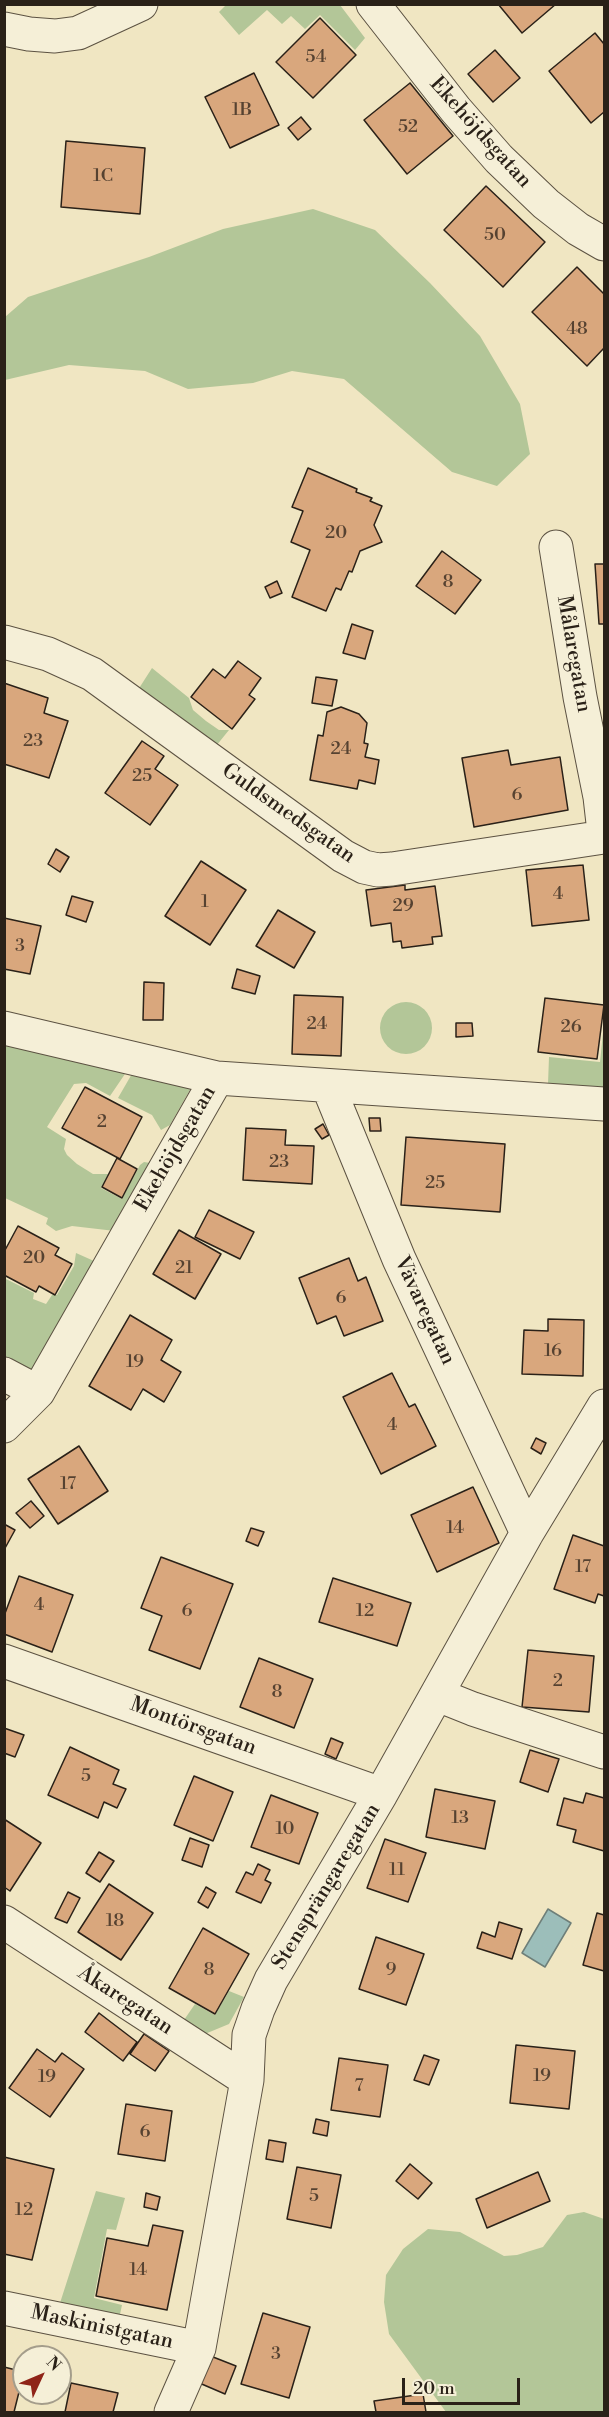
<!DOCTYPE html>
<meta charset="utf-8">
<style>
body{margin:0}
#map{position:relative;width:609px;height:2417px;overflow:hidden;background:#f0e6c2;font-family:"Libre Bodoni",serif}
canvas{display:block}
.frame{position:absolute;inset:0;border:6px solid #2a2118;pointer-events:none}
.north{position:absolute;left:12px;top:2345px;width:60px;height:60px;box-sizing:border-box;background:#f5efd7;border:2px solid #a49d8b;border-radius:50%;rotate:46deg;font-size:16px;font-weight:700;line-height:24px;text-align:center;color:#2a2118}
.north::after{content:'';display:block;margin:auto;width:21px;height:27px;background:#8f2418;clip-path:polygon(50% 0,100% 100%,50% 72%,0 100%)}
.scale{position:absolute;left:402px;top:2378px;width:118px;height:27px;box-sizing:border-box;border:3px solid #2a2118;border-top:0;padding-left:8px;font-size:18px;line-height:21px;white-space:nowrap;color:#2a2118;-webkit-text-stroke:4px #f5efd7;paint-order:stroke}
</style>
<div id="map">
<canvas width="609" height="2417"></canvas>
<div class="frame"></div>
<div class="north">N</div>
<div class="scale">20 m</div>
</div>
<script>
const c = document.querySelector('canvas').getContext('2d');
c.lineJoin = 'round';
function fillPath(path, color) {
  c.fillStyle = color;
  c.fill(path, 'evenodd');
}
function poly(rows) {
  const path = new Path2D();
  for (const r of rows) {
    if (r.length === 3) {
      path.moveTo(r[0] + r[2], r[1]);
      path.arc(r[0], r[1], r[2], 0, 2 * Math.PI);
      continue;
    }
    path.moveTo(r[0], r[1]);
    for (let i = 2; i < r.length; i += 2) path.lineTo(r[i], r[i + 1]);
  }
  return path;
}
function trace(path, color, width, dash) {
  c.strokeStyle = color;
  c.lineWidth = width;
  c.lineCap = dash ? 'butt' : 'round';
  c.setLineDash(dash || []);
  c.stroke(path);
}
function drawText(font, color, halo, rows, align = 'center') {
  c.font = font + ' "Libre Bodoni",serif';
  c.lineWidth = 5;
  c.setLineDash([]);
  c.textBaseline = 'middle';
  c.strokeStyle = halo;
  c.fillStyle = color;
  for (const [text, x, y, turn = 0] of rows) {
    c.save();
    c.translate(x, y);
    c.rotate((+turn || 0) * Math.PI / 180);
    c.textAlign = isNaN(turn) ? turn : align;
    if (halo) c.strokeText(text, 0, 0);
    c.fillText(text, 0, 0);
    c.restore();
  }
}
const green = poly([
 [227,4,340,5,365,38,355,50,320,15,305,29,291,16,282,24,267,10,239,35,219,12],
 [313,209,375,230,430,283,480,336,520,404,530,454,497,486,452,472,344,379,292,371,253,383,188,389,145,371,69,365,5,380,5,317,28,297,149,257,223,229],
 [152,668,189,698,193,710,206,721,219,730,229,730,212,751,136,693],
 [406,1028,26],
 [604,1023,604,1088,548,1084,549,1057,600,1062],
 [5,1039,127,1071,110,1096,86,1083,74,1084,47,1127,66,1139,64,1149,67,1155,77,1164,93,1174,108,1174,101,1188,122,1199,140,1165,144,1162,150,1163,115,1231,72,1226,56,1231,46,1224,48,1218,5,1198],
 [133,1072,191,1088,170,1125,161,1130,152,1115,118,1098],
 [76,1253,94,1261,36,1368,32,1371,5,1361,4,1278,34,1293,33,1299,46,1304,52,1295,57,1295,74,1266],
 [229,1991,244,1997,229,2024,200,2036,184,2020,195,2004,215,2015],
 [96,2191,125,2198,116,2230,107,2229,94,2298,122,2305,119,2319,60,2303],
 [584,2212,604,2219,604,2412,446,2412,389,2334,384,2302,386,2275,403,2249,428,2229,460,2232,504,2256,517,2255,543,2247,567,2215]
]);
const water = poly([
 [548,1909,571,1923,545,1967,522,1953,548,1909]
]);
const building = poly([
 [498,4,556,4,522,33,498,4],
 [320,18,356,55,313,98,276,62,320,18],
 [595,33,604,44,604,112,591,123,549,71,595,33],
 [495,50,520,78,493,102,468,74,495,50],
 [254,73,279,125,230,148,205,97,254,73],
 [410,83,453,136,407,174,364,120,410,83],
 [301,117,311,129,298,140,288,128,301,117],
 [66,141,145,148,140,214,61,207,66,141],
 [486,186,545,242,503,287,444,230,486,186],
 [577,267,604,294,604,348,587,366,532,312,577,267],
 [308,468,357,489,356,492,372,498,370,501,382,506,374,525,382,542,360,551,352,572,349,571,341,590,336,588,326,611,292,597,310,550,291,542,303,511,292,507,308,468],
 [442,551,481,580,455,614,416,586,442,551],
 [595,564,604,564,604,624,599,624,595,564],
 [277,581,282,593,270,598,265,587,277,581],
 [352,624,373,631,365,659,343,653,352,624],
 [238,661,261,678,249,695,255,699,232,729,191,697,213,669,225,678,238,661],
 [316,677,337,680,332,706,312,703,316,677],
 [4,683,48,698,44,713,68,721,49,778,4,764,4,683],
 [341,707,359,714,367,723,364,743,368,744,365,757,379,760,375,784,359,780,357,789,310,780,318,735,323,736,327,712,341,707],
 [142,741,164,756,155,769,178,785,150,825,105,793,142,741],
 [508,750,511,765,560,757,568,810,474,827,462,758,508,750],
 [56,849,69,857,60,872,48,864,56,849],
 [201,861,246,890,210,945,165,916,201,861],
 [583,865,589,920,532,926,526,870,583,865],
 [405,885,405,890,435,886,442,936,432,937,433,944,402,948,401,941,393,942,391,923,371,926,366,890,405,885],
 [72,896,93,902,86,922,66,915,72,896],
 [278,910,315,932,294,968,256,946,278,910],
 [4,918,41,926,30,974,4,969,4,918],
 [237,969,260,976,255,994,232,988,237,969],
 [144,982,164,983,163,1020,143,1020,144,982],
 [294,995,343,997,341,1056,292,1054,294,995],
 [545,998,604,1005,597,1059,538,1052,545,998],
 [456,1023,472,1023,473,1036,456,1037,456,1023],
 [85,1087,142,1117,120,1159,62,1128,85,1087],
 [369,1118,380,1118,381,1131,370,1131,369,1118],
 [323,1124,329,1135,322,1139,315,1129,323,1124],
 [246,1128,286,1130,285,1145,314,1146,312,1184,243,1180,246,1128],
 [406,1137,505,1144,500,1212,401,1205,406,1137],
 [117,1158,137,1169,122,1198,102,1187,117,1158],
 [209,1210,254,1232,240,1259,195,1237,209,1210],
 [18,1226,59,1248,55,1255,72,1264,55,1295,39,1286,36,1292,4,1275,4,1252,18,1226],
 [179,1230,221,1254,195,1299,153,1274,179,1230],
 [349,1258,358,1281,366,1277,383,1321,344,1336,336,1316,317,1324,299,1278,349,1258],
 [130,1315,172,1340,161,1360,181,1372,164,1402,143,1389,131,1410,89,1386,130,1315],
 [548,1319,584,1320,583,1376,522,1374,524,1330,548,1331,548,1319],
 [392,1373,409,1407,415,1404,436,1446,381,1474,343,1397,392,1373],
 [536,1438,546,1443,541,1454,531,1448,536,1438],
 [79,1446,108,1491,58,1524,28,1479,79,1446],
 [473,1487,499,1543,437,1572,411,1515,473,1487],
 [31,1501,44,1516,30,1528,16,1513,31,1501],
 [4,1524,15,1530,4,1550,4,1524],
 [251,1528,264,1532,258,1546,246,1541,251,1528],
 [573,1535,604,1546,604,1596,598,1594,595,1603,554,1589,573,1535],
 [161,1557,233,1584,200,1669,149,1650,162,1616,141,1608,161,1557],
 [19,1576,73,1595,52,1652,4,1634,4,1616,19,1576],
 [333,1578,411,1603,397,1646,319,1622,333,1578],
 [528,1650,594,1656,589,1712,522,1707,528,1650],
 [259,1658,313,1679,294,1728,240,1707,259,1658],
 [4,1728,24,1735,15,1757,4,1753,4,1728],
 [331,1738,343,1743,336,1759,325,1754,331,1738],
 [70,1747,119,1770,113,1784,126,1789,117,1808,104,1802,98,1818,48,1795,70,1747],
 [530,1750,559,1759,548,1792,520,1782,530,1750],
 [194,1776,233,1792,213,1841,174,1825,194,1776],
 [435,1789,495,1801,485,1849,426,1837,435,1789],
 [586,1793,604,1798,604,1851,573,1842,576,1830,557,1825,564,1798,583,1803,586,1793],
 [271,1795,318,1813,299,1864,251,1847,271,1795],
 [4,1819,41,1843,10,1891,4,1887,4,1819],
 [190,1838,209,1845,202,1867,182,1860,190,1838],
 [385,1839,426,1853,408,1902,367,1888,385,1839],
 [99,1852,114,1861,100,1882,86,1873,99,1852],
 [258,1864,270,1870,265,1880,271,1883,261,1903,236,1892,246,1872,253,1875,258,1864],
 [109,1884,153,1913,121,1960,78,1932,109,1884],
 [206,1887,216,1893,208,1908,198,1902,206,1887],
 [68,1892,80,1898,67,1923,55,1918,68,1892],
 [597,1913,604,1915,604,1971,583,1965,597,1913],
 [499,1922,522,1929,512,1959,477,1948,482,1932,495,1937,499,1922],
 [203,1928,249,1954,215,2014,169,1988,203,1928],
 [376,1937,424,1954,406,2005,359,1989,376,1937],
 [99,2013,137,2042,123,2061,85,2032,99,2013],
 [144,2034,169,2051,155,2071,130,2054,144,2034],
 [516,2045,575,2051,569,2109,510,2103,516,2045],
 [37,2049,55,2062,62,2053,84,2069,50,2117,9,2088,37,2049],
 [424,2055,439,2060,429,2085,414,2080,424,2055],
 [339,2058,388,2065,380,2117,331,2110,339,2058],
 [126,2104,172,2111,165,2161,118,2154,126,2104],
 [316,2119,329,2122,327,2136,313,2133,316,2119],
 [269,2140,286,2143,283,2162,266,2159,269,2140],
 [4,2157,54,2169,32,2260,4,2254,4,2157],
 [410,2164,432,2183,418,2199,396,2181,410,2164],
 [297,2167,341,2175,331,2228,287,2219,297,2167],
 [538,2172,550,2201,487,2228,476,2199,538,2172],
 [146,2193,160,2197,157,2210,144,2207,146,2193],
 [153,2225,183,2231,167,2310,96,2296,107,2238,148,2246,153,2225],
 [263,2313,310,2327,289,2398,241,2384,263,2313],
 [208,2355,236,2366,225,2394,197,2382,208,2355],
 [4,2367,24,2372,14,2412,4,2412,4,2367],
 [71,2383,118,2393,113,2412,65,2412,71,2383],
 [423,2394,426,2412,376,2412,374,2401,423,2394]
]);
const minor = poly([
 [373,4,456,110,499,159,546,204,578,229,604,244],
 [556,547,580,697,600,797,604,832],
 [4,642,48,654,92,674,343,856,364,867,378,870,392,869,604,837],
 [4,1028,217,1078],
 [328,1086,399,1259,527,1533],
 [4,1374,38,1392],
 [4,1426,38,1392,217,1078,604,1104],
 [4,1661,381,1794],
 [438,1695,473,1709,604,1752],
 [4,1922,247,2080],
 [4,2308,199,2348],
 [171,2412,199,2348,247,2080,249,2035,258,2009,271,1980,381,1794,527,1533,604,1406]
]);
const tertiary = poly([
 [4,29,29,34,55,36,78,33,141,4]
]);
const numberNames = [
 ["54",316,58],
 ["1B",242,111],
 ["52",408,128],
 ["1C",103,177],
 ["50",495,236],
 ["48",577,330],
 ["20",336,534],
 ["8",448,583],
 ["23",33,742],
 ["24",341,750],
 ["25",142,777],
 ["6",517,796],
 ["4",558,895],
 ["1",205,903],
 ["29",403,907],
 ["3",20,947],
 ["24",317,1025],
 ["26",571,1028],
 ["2",102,1123],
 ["23",279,1163],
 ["25",435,1184],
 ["20",34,1259],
 ["21",184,1269],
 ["6",341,1299],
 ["16",553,1352],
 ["19",135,1363],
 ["4",392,1426],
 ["17",68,1485],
 ["14",455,1529],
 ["17",583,1568],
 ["4",39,1606],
 ["6",187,1612],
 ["12",365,1612],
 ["2",558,1682],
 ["8",277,1693],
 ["5",86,1777],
 ["13",460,1819],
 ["10",285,1830],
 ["11",397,1871],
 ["18",115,1922],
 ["8",209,1971],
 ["9",391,1971],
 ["19",542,2077],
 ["19",47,2078],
 ["7",359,2087],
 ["6",145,2133],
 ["5",314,2197],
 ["12",24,2211],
 ["14",138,2271],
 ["3",276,2355]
];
const streetNames = [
 ["Ekehöjdsgatan",480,133,48],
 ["Målaregatan",573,654,80],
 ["Guldsmedsgatan",288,814,35],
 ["Ekehöjdsgatan",176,1149,-60],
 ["Vävaregatan",424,1311,65],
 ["Montörsgatan",193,1727,20],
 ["Stensprängaregatan",327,1887,-59],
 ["Åkaregatan",125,2001,33],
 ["Maskinistgatan",102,2328,12]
];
fillPath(green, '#b3c698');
fillPath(water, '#9cbeba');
trace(water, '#6e7f79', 1.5);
fillPath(building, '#d9a77d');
trace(building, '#2a2118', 1.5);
trace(minor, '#5c5242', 35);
trace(tertiary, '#5c5242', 35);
trace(minor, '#f5efd7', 33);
trace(tertiary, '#f5efd7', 33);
drawText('18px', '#564231', null, numberNames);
drawText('21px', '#2a2118', '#f5efd7', streetNames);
</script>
